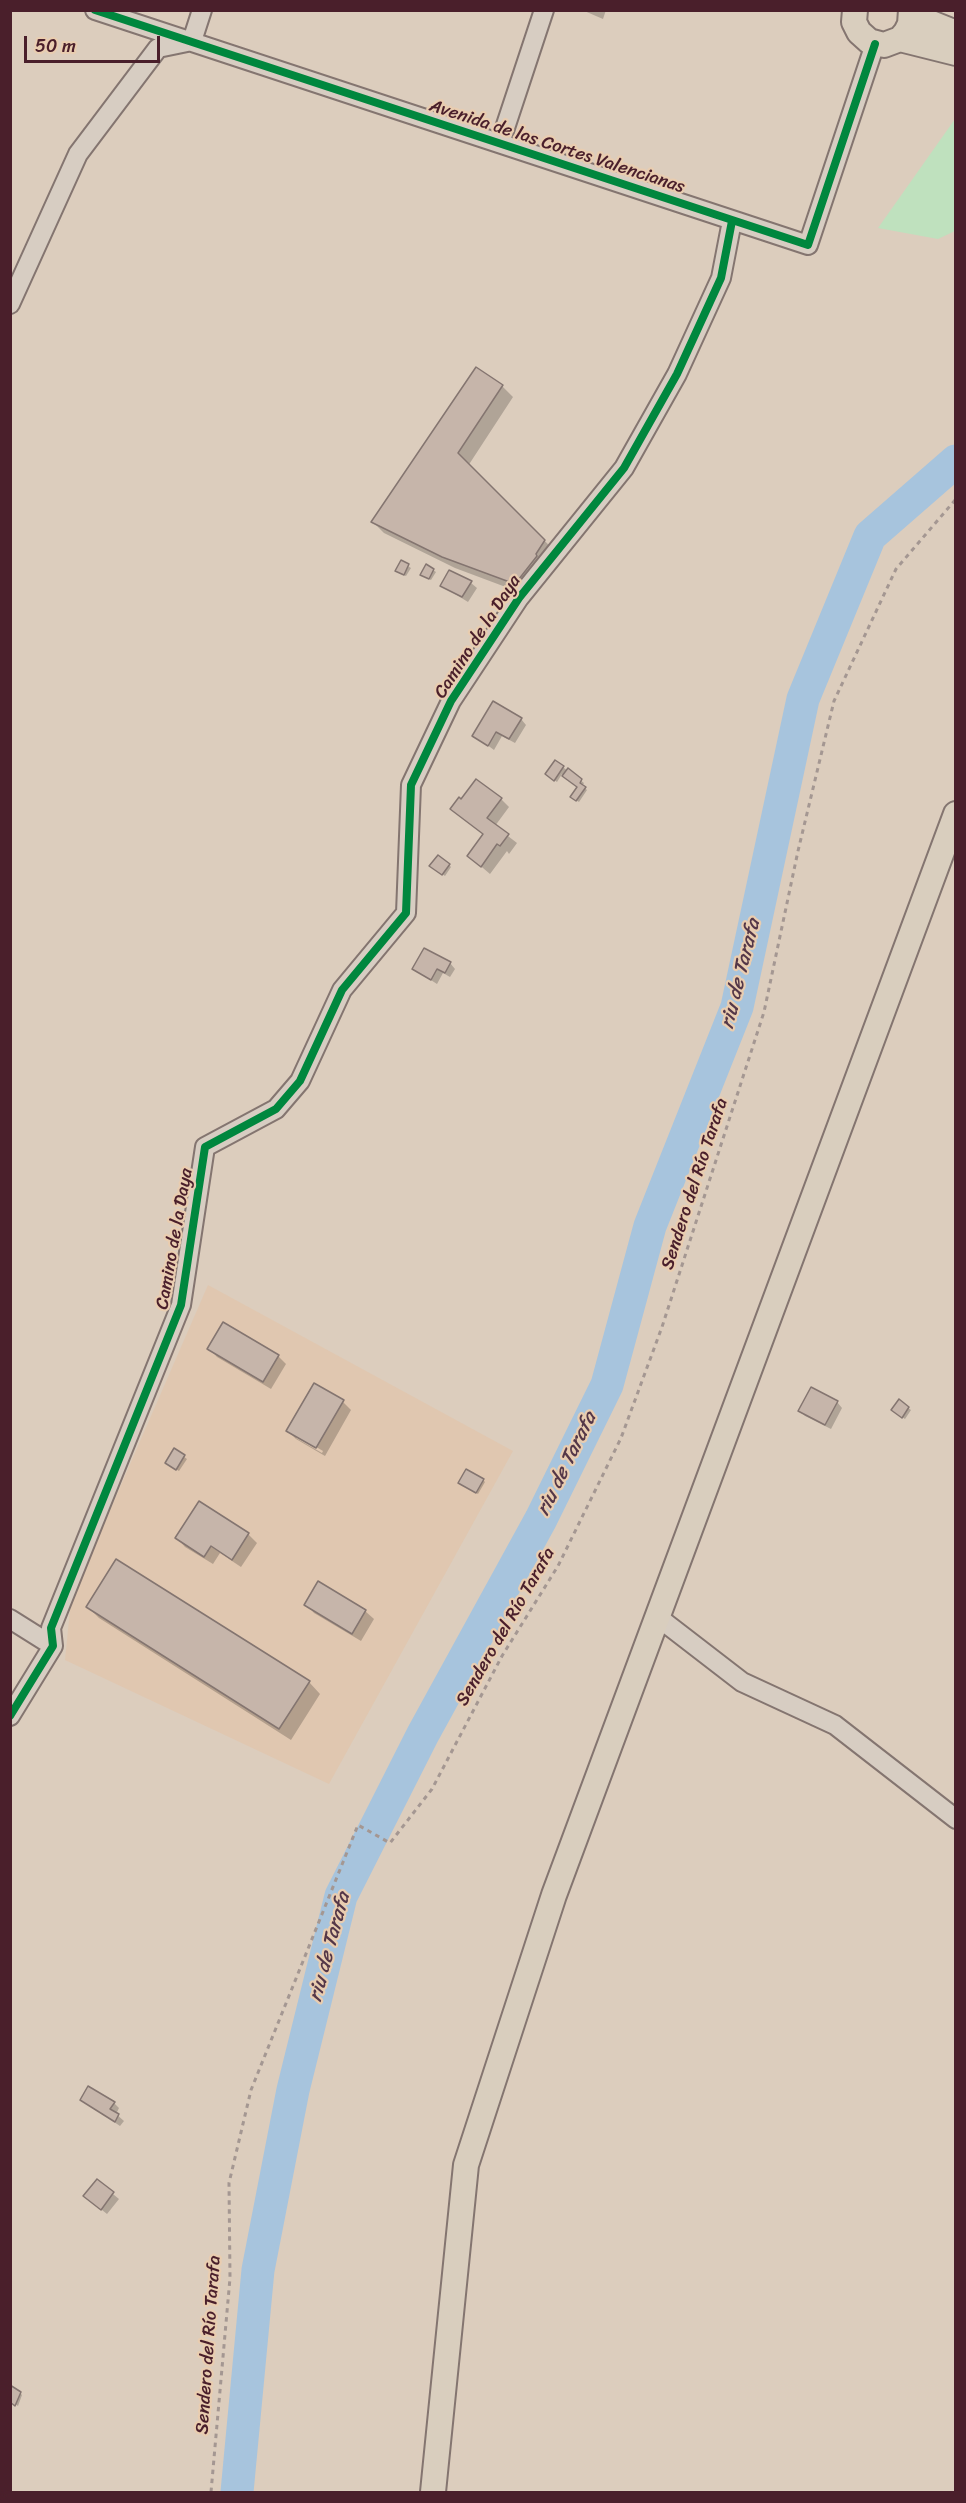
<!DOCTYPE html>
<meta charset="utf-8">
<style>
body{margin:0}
#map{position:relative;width:966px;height:2503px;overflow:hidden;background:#dccdbd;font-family:Sriracha,sans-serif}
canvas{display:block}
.frame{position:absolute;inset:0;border:12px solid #4a1f2b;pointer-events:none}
.scale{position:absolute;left:24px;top:36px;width:136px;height:27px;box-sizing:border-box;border:3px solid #4a1f2b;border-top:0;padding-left:8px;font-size:18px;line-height:21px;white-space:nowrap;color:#4a1f2b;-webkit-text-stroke:4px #e9cdb0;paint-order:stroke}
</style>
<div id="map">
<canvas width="966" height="2503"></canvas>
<div class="frame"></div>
<div class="scale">50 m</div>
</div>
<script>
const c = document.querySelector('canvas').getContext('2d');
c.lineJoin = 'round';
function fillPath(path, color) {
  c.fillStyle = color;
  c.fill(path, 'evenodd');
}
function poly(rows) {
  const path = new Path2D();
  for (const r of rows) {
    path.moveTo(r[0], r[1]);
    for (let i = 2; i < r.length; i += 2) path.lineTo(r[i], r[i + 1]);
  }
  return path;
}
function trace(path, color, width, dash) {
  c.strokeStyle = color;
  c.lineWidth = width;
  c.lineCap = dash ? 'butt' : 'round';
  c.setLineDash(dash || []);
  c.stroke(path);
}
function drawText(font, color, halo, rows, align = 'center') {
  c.font = font + ' Sriracha,sans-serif';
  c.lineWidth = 4.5;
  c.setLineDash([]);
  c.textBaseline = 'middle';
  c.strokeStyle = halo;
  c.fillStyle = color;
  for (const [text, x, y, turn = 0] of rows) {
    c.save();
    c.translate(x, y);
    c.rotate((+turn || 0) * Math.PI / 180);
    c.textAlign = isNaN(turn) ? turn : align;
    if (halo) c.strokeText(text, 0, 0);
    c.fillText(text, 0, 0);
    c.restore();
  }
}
const built = poly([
 [208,1285,513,1451,329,1784,65,1660,71,1600]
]);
const green = poly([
 [955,119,955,231,938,239,878,228]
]);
const shadow = poly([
 [582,10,606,10,603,19],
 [502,386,513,397,468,466,556,552,527,595,455,568,384,533,373,522],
 [401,562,411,568,406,576,399,573],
 [433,570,436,572,431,580,422,575],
 [450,572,471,583,477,588,468,602,442,586],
 [521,719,526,725,515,743,502,736,494,750,474,735],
 [556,762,584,783,582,786,587,790,579,802,574,799,578,787,562,774,557,782,549,776],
 [501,799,509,807,495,826,517,843,509,854,507,851,490,874,469,856,484,835,452,809],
 [449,865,451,867,445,876,434,868],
 [450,963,455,969,450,977,443,973,437,984,414,969],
 [209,1348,278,1356,286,1364,271,1389,217,1357],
 [343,1402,351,1410,325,1456,296,1439,288,1431],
 [296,1435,323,1451,322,1453,296,1438],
 [837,1402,842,1408,831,1429,805,1416,800,1411],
 [899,1402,911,1410,905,1419,895,1412],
 [174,1450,187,1459,179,1471,169,1465],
 [483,1480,485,1482,478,1494,459,1483],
 [199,1503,248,1534,257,1543,241,1567,220,1553,213,1564,185,1547,177,1538],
 [319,1583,365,1611,374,1619,361,1641,314,1613,306,1604],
 [88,1607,309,1682,320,1694,291,1740,99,1618],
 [81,2100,114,2103,119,2108,116,2114,124,2121,120,2126],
 [97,2181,119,2199,107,2214,91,2201],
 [20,2393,22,2395,18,2406,10,2400]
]);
const river = poly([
 [237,2492,258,2270,293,2090,341,1896,423,1734,541,1519,607,1385,650,1226,737,1007,803,699,870,536,956,461]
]);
const building = poly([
 [476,367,503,385,458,453,545,540,536,554,537,556,515,584,442,557,371,522,476,367],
 [401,560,409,564,404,575,395,571,401,560],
 [426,564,434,569,429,579,420,575,426,564],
 [449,570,472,581,462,597,440,586,449,570],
 [493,701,522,718,509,739,496,732,488,746,472,736,493,701],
 [555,760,564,766,554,781,545,774,555,760],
 [568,768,582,779,580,783,586,787,576,801,570,797,577,787,562,776,568,768],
 [476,779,502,798,487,818,509,834,500,846,497,844,481,867,467,856,483,834,450,809,459,797,461,799,476,779],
 [438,855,450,864,442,875,429,866,438,855],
 [424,948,451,962,445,973,437,969,431,980,412,969,424,948],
 [223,1322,279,1355,263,1382,207,1349,223,1322],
 [314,1383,344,1400,316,1448,286,1431,314,1383],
 [811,1387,838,1401,825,1425,798,1411,811,1387],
 [899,1399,909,1407,902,1418,891,1410,899,1399],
 [174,1448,185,1455,176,1470,165,1463,174,1448],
 [466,1469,484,1479,476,1493,458,1483,466,1469],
 [199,1501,249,1533,232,1560,211,1546,204,1557,175,1538,199,1501],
 [116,1559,310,1681,279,1729,86,1607,116,1559],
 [318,1581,366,1610,352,1634,304,1605,318,1581],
 [88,2086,115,2102,110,2109,119,2114,115,2122,80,2100,88,2086],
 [97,2179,114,2192,101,2210,83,2196,97,2179],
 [10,2385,21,2392,15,2406,10,2402,10,2385]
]);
const path = poly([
 [211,2492,230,2278,229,2183,251,2090,358,1825,390,1843,432,1789,502,1656,558,1566,621,1438,662,1327,764,1012,798,851,834,701,896,569,956,499]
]);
const minor = poly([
 [95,10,808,245,875,44],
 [500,143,544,10],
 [10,304,78,154,158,48,192,41,202,10],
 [659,1618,742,1682,835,1725,956,1819],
 [10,1619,53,1646],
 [10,1716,53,1646,51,1628,181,1305,205,1147,276,1109,300,1081,342,990,406,913,411,785,451,701,519,598,624,468,677,374,721,278,732,221]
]);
const major = poly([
 [855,10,854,22,859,32,869,41,884,45,900,39,906,32,910,24,911,10],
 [911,15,956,33],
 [900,39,956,53],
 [433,2492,466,2165,554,1895,956,814]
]);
const cycleway = poly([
 [95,10,808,245,875,44],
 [10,1716,53,1646,51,1628,181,1305,205,1147,276,1109,300,1081,342,990,406,913,411,785,451,701,519,598,624,468,677,374,721,278,732,221]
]);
const streetNames = [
 ["Avenida de las Cortes Valencianas",557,147,18],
 ["Camino de la Daya",478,637,-57],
 ["Sendero del Río Tarafa",695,1184,-72],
 ["Camino de la Daya",175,1239,-80],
 ["Sendero del Río Tarafa",506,1627,-60],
 ["Sendero del Río Tarafa",209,2345,-86]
];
const waterNames = [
 ["riu de Tarafa",741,974,-76],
 ["riu de Tarafa",567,1464,-64],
 ["riu de Tarafa",330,1947,-75]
];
fillPath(built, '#e0c7b0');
fillPath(green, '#bfe1be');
fillPath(shadow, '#0003');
trace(river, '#a7c4dd', 33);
fillPath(building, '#c6b5aa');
trace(building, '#847570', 1.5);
trace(minor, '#847570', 22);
trace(major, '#847570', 28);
trace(path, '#a49792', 3, [4.5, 4.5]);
trace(minor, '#d7cdc2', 18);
trace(major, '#d9cebe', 24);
trace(cycleway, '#00873e', 8);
drawText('18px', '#4a1f2b', '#e9cdb0', streetNames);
drawText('italic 20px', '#543748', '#e9cdb0', waterNames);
</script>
